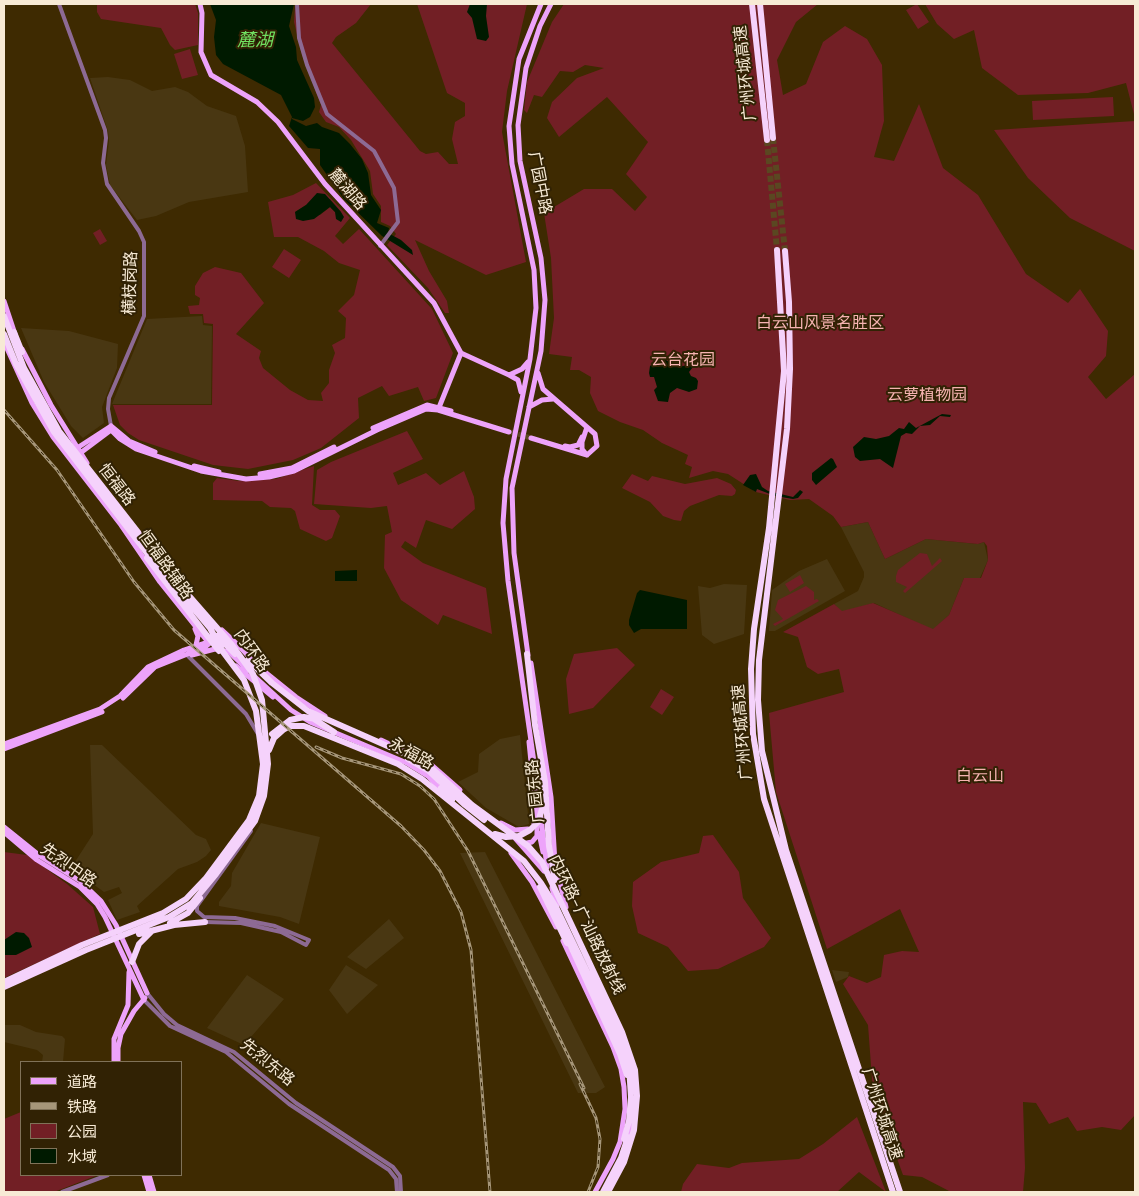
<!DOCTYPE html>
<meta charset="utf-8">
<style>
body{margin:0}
#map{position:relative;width:1139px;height:1196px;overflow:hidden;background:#3e2a01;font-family:"DM Sans","Noto Sans SC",sans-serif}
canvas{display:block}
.frame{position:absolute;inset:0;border:5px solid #f7ead5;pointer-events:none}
.legend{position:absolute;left:20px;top:1061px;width:162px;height:115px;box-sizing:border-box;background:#312204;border:1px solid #807258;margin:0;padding:6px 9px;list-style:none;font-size:15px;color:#f7ead5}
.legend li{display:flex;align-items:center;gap:10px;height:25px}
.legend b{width:25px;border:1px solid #807258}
</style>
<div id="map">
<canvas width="1139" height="1196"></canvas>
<div class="frame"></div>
<ul class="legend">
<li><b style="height:6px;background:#eda3fa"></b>道路</li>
<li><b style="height:6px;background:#a69679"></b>铁路</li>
<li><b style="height:14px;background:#721f25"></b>公园</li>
<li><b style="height:14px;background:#001a00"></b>水域</li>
</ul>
</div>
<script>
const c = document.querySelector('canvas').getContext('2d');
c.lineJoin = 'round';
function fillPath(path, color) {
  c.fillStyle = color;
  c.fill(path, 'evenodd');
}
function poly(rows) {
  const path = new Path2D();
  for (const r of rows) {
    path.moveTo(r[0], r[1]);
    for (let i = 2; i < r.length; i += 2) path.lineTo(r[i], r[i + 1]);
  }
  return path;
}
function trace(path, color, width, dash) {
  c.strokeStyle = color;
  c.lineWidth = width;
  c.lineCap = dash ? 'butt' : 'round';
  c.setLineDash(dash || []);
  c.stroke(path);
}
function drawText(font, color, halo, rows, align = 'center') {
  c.font = font + ' "DM Sans","Noto Sans SC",sans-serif';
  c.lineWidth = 4;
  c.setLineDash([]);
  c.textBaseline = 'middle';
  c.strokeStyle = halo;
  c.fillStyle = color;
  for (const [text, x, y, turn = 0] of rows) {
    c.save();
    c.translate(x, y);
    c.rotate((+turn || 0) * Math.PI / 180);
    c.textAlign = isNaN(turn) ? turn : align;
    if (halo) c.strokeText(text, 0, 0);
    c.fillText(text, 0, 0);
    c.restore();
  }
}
const built = poly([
 [108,77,130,80,152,91,175,87,188,92,207,106,236,116,245,146,248,192,189,202,156,216,137,220,110,185,106,165,109,141,108,131,90,78],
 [202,316,203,325,212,326,211,404,112,404,147,319],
 [21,328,69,331,118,344,117,368,102,407,104,423,83,438,71,426,44,382],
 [868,522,885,559,926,539,978,544,984,542,988,560,980,578,964,578,949,615,933,630,874,603,842,612,834,604,858,591,864,577,864,572,841,527],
 [827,559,845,591,775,631,769,631,772,590,799,571],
 [724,584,747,585,744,634,714,644,702,635,698,586,710,588],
 [520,735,529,824,519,827,486,808,458,782,478,772,479,754,500,739],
 [90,745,102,745,196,835,206,839,211,850,206,856,197,862,178,869,137,906,140,912,117,920,108,900,122,893,119,887,104,892,71,868,93,834],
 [261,823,320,837,299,924,280,917,219,906,219,902,231,886,232,873],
 [485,852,605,1087,596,1093,578,1093,460,853],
 [389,919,404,938,366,969,347,957],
 [346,965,378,985,347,1014,329,990],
 [832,970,849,972,848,977,836,982],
 [247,975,284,999,244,1045,207,1028],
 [4,1025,20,1025,36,1032,62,1036,65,1039,63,1062,42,1062,43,1055,37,1050,4,1042]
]);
const green = poly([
 [97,4,195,4,198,13,198,45,175,50,170,45,161,28,101,19,97,12],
 [298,4,371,4,356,23,336,37,332,43,420,151,426,154,438,152,449,164,458,164,452,139,455,122,465,116,465,103,447,93,417,4,527,4,507,91,502,132,526,262,486,275,415,240,429,271,447,301,449,313,445,313,428,288,387,245,396,234,390,226,381,222,381,206,373,194,370,171,351,140,339,127,326,122,319,112,321,105,302,55,294,22,295,7],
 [564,4,818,4,796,22,777,60,783,95,806,84,823,42,845,26,867,39,882,65,884,121,874,157,894,161,919,104,943,168,978,195,1026,274,1068,303,1080,289,1108,331,1106,356,1088,377,1106,399,1135,374,1135,1115,1121,1130,1102,1127,1077,1131,1068,1117,1049,1124,1036,1103,1023,1102,1025,1168,1023,1192,951,1192,922,1177,903,1175,873,1092,868,1025,843,984,849,976,867,983,881,977,884,955,902,951,919,952,900,909,827,949,776,792,769,713,844,692,839,669,818,674,807,667,798,637,783,632,834,604,842,611,873,603,933,629,949,615,964,578,981,578,988,560,987,546,984,542,978,544,926,539,885,559,868,522,841,527,833,516,809,499,790,500,756,492,728,474,713,471,689,478,692,467,685,464,688,455,662,443,643,430,620,422,598,411,590,393,591,377,579,370,570,370,572,357,549,354,554,318,551,258,544,213,584,189,612,189,635,211,647,197,626,174,648,142,607,97,559,137,547,118,552,102,577,78,604,68,585,65,573,72,560,71,542,97,534,95,527,113,524,110,527,82,552,22],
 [917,4,929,22,918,29,906,10],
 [925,4,1135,4,1135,118,1126,83,1088,93,1018,95,982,68,974,30,954,39,937,24],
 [190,49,198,75,182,79,174,54],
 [1113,97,1114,116,1033,120,1032,101],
 [1135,121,1135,251,1070,218,1028,178,994,130],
 [316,183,350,218,335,236,343,244,359,229,432,309,453,353,436,398,424,401,418,387,389,396,382,386,358,398,359,418,321,448,293,460,248,469,213,465,139,440,128,433,120,425,113,405,212,405,213,324,204,323,203,314,190,314,188,306,199,305,200,298,195,295,195,286,203,273,215,267,241,273,264,303,236,334,261,351,259,358,263,368,290,390,308,400,323,401,321,393,329,383,329,370,335,353,332,345,345,338,346,318,338,311,354,295,360,270,339,263,324,251,298,237,274,237,268,202,293,195],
 [330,199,341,212,335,212,330,207,320,215,295,212,306,205],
 [100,229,107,241,100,245,93,233],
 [284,249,301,260,289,278,272,267],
 [407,431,423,459,393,473,398,485,426,473,440,485,464,471,474,497,475,509,452,529,426,520,416,548,405,541,401,547,423,563,486,588,492,634,443,615,438,625,401,600,384,568,385,535,392,532,387,506,371,508,314,504,317,470,331,462],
 [314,466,312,505,320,510,335,510,340,516,332,538,326,541,300,529,295,511,291,508,270,507,262,501,213,500,213,483,217,478,239,481,276,479],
 [632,474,648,481,652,476,685,484,717,478,731,484,736,490,735,494,732,496,719,495,690,506,684,511,681,521,674,520,663,516,650,502,622,488],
 [920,553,927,554,932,566,940,558,942,561,905,593,903,591,907,587,896,582,896,576,898,570],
 [800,575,804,583,790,592,785,584],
 [806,586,814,592,814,600,817,599,819,601,775,626,773,624,783,619,775,610,778,600],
 [617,648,635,665,593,708,569,714,566,679,574,654],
 [661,689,674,697,662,715,650,707],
 [713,835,739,872,743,898,771,938,764,947,718,969,688,971,668,947,638,933,632,906,633,882,661,862,699,853,703,836],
 [4,852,27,855,67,884,93,907,100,934,4,978],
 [21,1112,21,1175,98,1175,54,1192,4,1192,4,1119],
 [857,1117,886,1192,859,1172,837,1192,681,1192,683,1184,697,1164,729,1168,742,1163,799,1159,823,1144]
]);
const water = poly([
 [210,4,294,4,289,26,296,47,297,60,314,98,315,107,310,117,303,121,292,118,292,119,306,126,317,123,322,127,339,133,350,144,362,159,368,173,371,195,381,210,377,223,389,228,388,233,401,240,412,250,413,255,382,236,344,199,320,165,320,149,308,148,289,126,292,117,281,95,223,64,216,55,214,37,216,20],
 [470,4,487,4,486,16,489,37,486,41,477,39,472,18,467,12],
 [317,193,325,194,341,212,344,217,341,222,336,219,335,212,330,207,314,219,303,221,296,219,295,212,306,205],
 [658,359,664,359,679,367,691,364,693,367,689,372,691,376,696,378,698,381,697,389,689,392,677,388,670,393,668,402,658,401,654,390,657,387,654,377,650,377,649,373,650,366],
 [942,414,951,415,950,417,940,416,930,425,920,426,912,434,906,433,901,436,893,468,880,459,860,461,855,457,853,447,864,437,876,439,889,436,899,428,904,429,909,422,916,428],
 [831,458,833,459,837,467,816,485,812,480,812,473],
 [756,474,762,487,768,491,793,497,800,490,803,492,798,498,793,499,775,496,757,489,756,492,743,485,750,475],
 [357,570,357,581,335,581,335,571],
 [640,590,687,600,687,629,641,629,634,633,629,625,629,620,637,593],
 [16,932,24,933,29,938,32,947,16,955,4,955,4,940]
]);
const majorTunnel = poly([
 [511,432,531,438]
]);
const highwayTunnel = poly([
 [773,138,785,251],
 [767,140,777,250]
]);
const minor = poly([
 [59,4,105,130,106,138,103,163,107,184,139,231,144,242,144,316,109,398,108,409,111,426],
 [297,4,299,38,307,65,327,114,374,151,394,188,398,222,380,246],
 [188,656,246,714,258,734],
 [205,922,241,923,281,932,306,945,309,940,275,926,235,918,204,917,197,911,197,906,251,831],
 [147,993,164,1014,177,1025,234,1052,296,1103,393,1167,400,1176,401,1192],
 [144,1000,170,1026,226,1052,289,1104,389,1170,396,1179,397,1192],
 [62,1192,108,1175]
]);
const major = poly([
 [200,4,202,13,201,52,211,75,257,102,278,122,325,184,434,303,461,353,509,375,518,380,521,392],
 [541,4,519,59,509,126,512,164,534,270,536,308,530,359,506,479,503,523,508,581,534,762,547,867],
 [4,301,15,334],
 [4,342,32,403,53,437,121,525,160,582,208,642],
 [22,349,51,405,87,463],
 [538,373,543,389,595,434,597,446,587,455],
 [509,375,522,369,528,362],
 [529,407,542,400,553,399],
 [438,410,461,353],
 [111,426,111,430,120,439,136,449,201,471,246,479,269,477,294,471,377,430,426,409,438,410,509,432],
 [111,426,129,441,155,452],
 [373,428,427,405,451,411],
 [531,438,587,455],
 [565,446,570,447,578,445,582,437],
 [74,450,111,426],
 [79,454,111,430],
 [586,454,582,449,582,442,587,427],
 [194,466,219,472],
 [260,474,292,468,334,447],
 [195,629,198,636,196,645],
 [222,630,236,643],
 [230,642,240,647,254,662],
 [230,653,248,670],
 [192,655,215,649,229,652],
 [528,655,514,553,512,488,541,351,545,300,541,258,520,161,518,125,526,68,540,26,551,4],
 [531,663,551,797,555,863,566,907],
 [236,666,273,697],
 [260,668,296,697,325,716],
 [254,676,291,710,310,722,407,763,428,776,442,791],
 [123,698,155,667,205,647,211,642],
 [381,740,428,762,460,790],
 [529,742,536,812,534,823],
 [4,744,100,709,120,696,148,667,184,650,214,640],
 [4,749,102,712],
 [501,823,515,830,528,829],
 [4,827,40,856,80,881,101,901,116,925,147,993],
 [4,832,37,860,80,887,97,904,105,917,144,1000],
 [539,833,543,852],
 [515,838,544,871],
 [522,844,532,842,537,836,537,820],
 [511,853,532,882,556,927],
 [552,888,557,906],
 [563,941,613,1047,621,1069,624,1087,625,1109,620,1142,613,1159,595,1192],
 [114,1062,114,1039,128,1005,129,972],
 [118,1062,118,1048,121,1034,134,1011,145,998],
 [628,1141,632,1120],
 [144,1175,149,1192],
 [149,1175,154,1192]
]);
const highway = poly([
 [752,4,767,140],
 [760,4,773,138],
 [777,250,784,371,769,528,754,629,751,669,753,734,764,799,893,1192],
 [785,251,789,302,790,369,787,429,759,660,758,700,762,751,786,850,900,1192],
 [4,316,24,368,59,431,177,582,232,645,253,674,262,700,268,764,264,796,255,821,216,874,192,903,169,917,86,950,4,987],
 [14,332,22,352],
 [4,334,16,364,54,432,146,552,210,628,223,652,244,680,256,711,263,764,259,796,249,820,206,878,186,899,163,913,82,945,4,982],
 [147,558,219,651],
 [217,636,235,654],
 [527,654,535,725,545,782,549,846,555,880],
 [248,660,272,683,308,711,426,763,472,805,528,846,542,862,622,1032,635,1070,637,1096,634,1130,624,1162,608,1192],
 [314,719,334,732],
 [272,734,290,720,304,717,316,719],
 [269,750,274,738,283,730,290,726,304,726,398,764,422,779,524,861,541,883,556,907,625,1051,629,1066,631,1097,629,1121,624,1139],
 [408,759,429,771,465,805,484,820],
 [441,788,452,800],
 [495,834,506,837,519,836,530,830,538,822,543,806,539,771],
 [540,887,567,943],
 [170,923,188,913,200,898],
 [139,934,174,925,205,922],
 [568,940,620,1054,627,1075],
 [132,962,139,944,152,931],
 [603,1192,621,1158,628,1137]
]);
const rail = poly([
 [4,410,57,470,134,582,174,630,401,826,424,850,440,871,461,912,471,950,490,1192],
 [316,747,342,758,401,774,420,786,434,799,468,851,584,1088],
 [580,1084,596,1118,600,1139,598,1167,588,1192]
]);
const streetNames = [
 ["广州环城高速",746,73,-96],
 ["广园中路",539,183,79],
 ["麓湖路",347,190,50],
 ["横枝岗路",131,283,-88],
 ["恒福路",116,485,52],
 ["恒福路辅路",165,565,54],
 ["内环路",251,651,55],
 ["广州环城高速",743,732,-95],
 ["永福路",411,754,29],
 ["广园东路",536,791,-96],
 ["先烈中路",68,866,35],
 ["内环路-广汕路放射线",586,925,64],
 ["先烈东路",267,1063,39],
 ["广州环城高速",881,1114,72]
];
const parkNames = [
 ["白云山风景名胜区",820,324],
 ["云台花园",683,361],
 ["云萝植物园",927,396],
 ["白云山",980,777]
];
const waterNames = [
 ["麓湖",255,41]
];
fillPath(built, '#493712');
fillPath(green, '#721f25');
fillPath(water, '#001a00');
trace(majorTunnel, '#5a4721', 5, [5, 2.5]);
trace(highwayTunnel, '#5a4721', 6, [6, 3]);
trace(minor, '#8d6a94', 4);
trace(major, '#eda3fa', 5);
trace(highway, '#f5d2fb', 6);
trace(rail, '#a69679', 3);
trace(rail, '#312204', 1, [4]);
drawText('16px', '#f7ead5', '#312204', streetNames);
drawText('16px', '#f6b3b1', '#312204', parkNames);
drawText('italic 18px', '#70e060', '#312204', waterNames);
</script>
